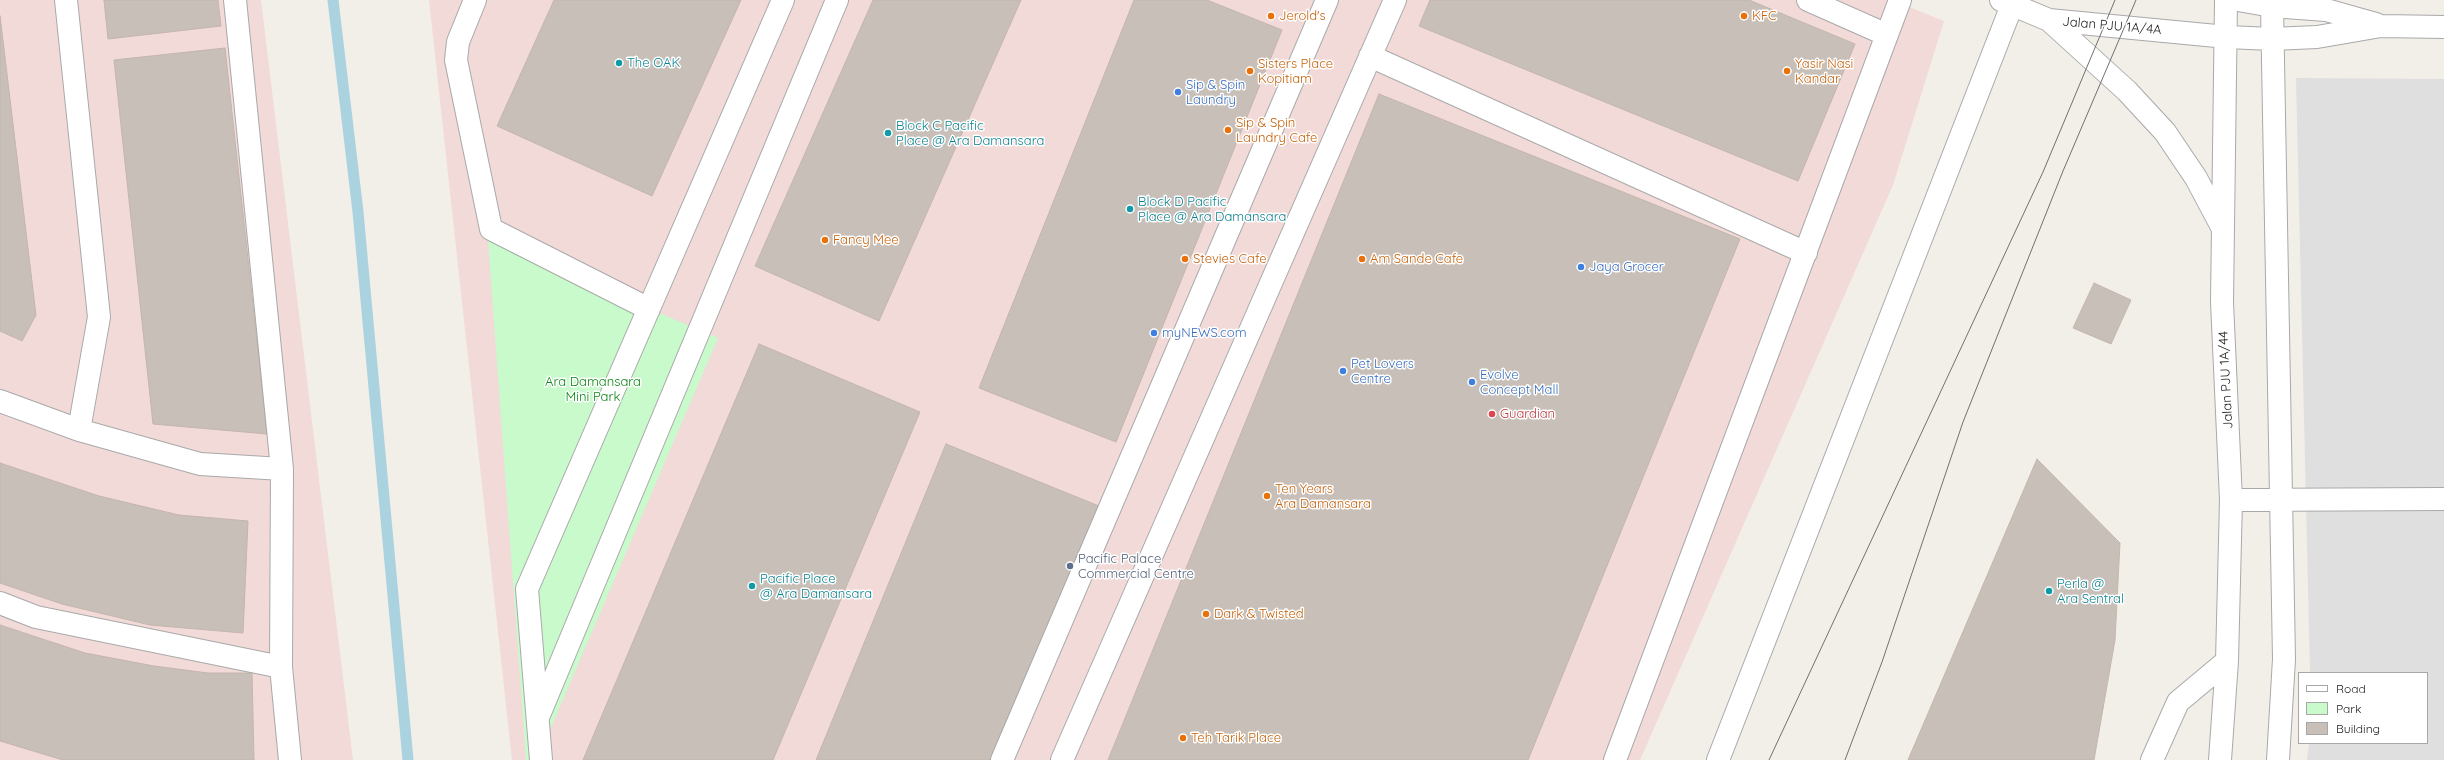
<!DOCTYPE html>
<style>
body{margin:0}
#map{position:relative;width:2444px;height:760px;overflow:hidden;background:#f2efe9;font-family:Quicksand,sans-serif}
canvas{display:block}
.legend{position:absolute;left:2298px;top:672px;width:130px;height:72px;box-sizing:border-box;background:#fff;border:1px solid #a7a7a7;margin:0;padding:5px 7px;list-style:none;font-size:12px;color:#222}
.legend li{display:flex;align-items:center;gap:8px;height:20px}
.legend b{width:20px;border:1px solid #a7a7a7}
</style>
<div id="map">
<canvas width="2444" height="760"></canvas>
<ul class="legend">
<li><b style="height:5px;background:#fff"></b>Road</li>
<li><b style="height:11px;background:#c8facc"></b>Park</li>
<li><b style="height:11px;background:#c7bfb8"></b>Building</li>
</ul>
</div>
<script>
const c = document.querySelector('canvas').getContext('2d');
c.lineJoin = 'round';
function fillPath(path, color) {
  c.fillStyle = color;
  c.fill(path, 'evenodd');
}
function poly(rows) {
  const path = new Path2D();
  for (const r of rows) {
    path.moveTo(r[0], r[1]);
    for (let i = 2; i < r.length; i += 2) path.lineTo(r[i], r[i + 1]);
  }
  return path;
}
function trace(path, color, width, dash) {
  c.strokeStyle = color;
  c.lineWidth = width;
  c.lineCap = dash ? 'butt' : 'round';
  c.setLineDash(dash || []);
  c.stroke(path);
}
function drawText(font, color, halo, rows, align = 'center') {
  c.font = font + ' Quicksand,sans-serif';
  c.lineWidth = 3;
  c.setLineDash([]);
  c.textBaseline = 'middle';
  c.strokeStyle = halo;
  c.fillStyle = color;
  for (const [text, x, y, turn = 0] of rows) {
    c.save();
    c.translate(x, y);
    c.rotate((+turn || 0) * Math.PI / 180);
    c.textAlign = isNaN(turn) ? turn : align;
    if (halo) c.strokeText(text, 0, 0);
    c.fillText(text, 0, 0);
    c.restore();
  }
}
const residential = poly([
 [2296,78,2444,79,2444,760,2307,760,2309,743,2427,743,2427,673,2310,673]
]);
const commercial = poly([
 [0,0,261,0,353,760,0,760],
 [429,0,1892,0,1944,21,1893,185,1640,760,512,760]
]);
const park = poly([
 [488,240,718,338,537,760,526,760]
]);
const stream = poly([
 [333,0,358,212,408,760]
]);
const building = poly([
 [104,0,218,0,221,26,108,39,104,0],
 [554,0,741,0,652,196,497,126,554,0],
 [873,0,1021,0,879,321,755,266,873,0],
 [1134,0,1207,0,1282,30,1116,442,979,388,1134,0],
 [1430,0,1749,0,1855,44,1798,181,1419,26,1430,0],
 [0,16,36,315,22,341,0,331,0,16],
 [225,48,267,434,153,424,114,60,225,48],
 [1379,94,1740,239,1528,760,1108,760,1379,94],
 [2094,283,2131,300,2111,344,2073,328,2094,283],
 [759,344,920,412,773,760,583,760,759,344],
 [946,444,1099,506,994,760,816,760,946,444],
 [2037,459,2120,543,2115,640,2094,760,1908,760,2037,459],
 [0,463,99,496,179,515,248,521,243,633,150,625,62,604,0,583,0,463],
 [0,625,85,653,154,666,208,673,252,673,254,760,63,760,0,741,0,625]
]);
const minor = poly([
 [66,0,99,317,79,430],
 [235,0,282,469,281,667,290,760],
 [475,0,458,42,456,60,491,229,649,309],
 [1808,0,1887,35],
 [2001,0,2049,20,2227,37,2272,39,2317,37,2381,26,2444,27],
 [2238,0,2272,6,2326,10,2376,24],
 [2272,6,2284,659,2278,760],
 [2049,20,2127,91,2165,132,2196,178,2222,227],
 [1370,56,1806,253],
 [0,401,79,430,200,464,282,469],
 [2231,500,2444,499],
 [0,603,36,617,281,667],
 [539,715,837,0],
 [541,760,527,589,783,0],
 [1002,760,1327,0],
 [1062,760,1395,0],
 [1615,760,1900,0],
 [1718,760,2012,5],
 [2152,760,2178,702,2227,661],
 [2220,760,2227,661,2231,500,2222,302,2226,0]
]);
const tram = poly([
 [1769,760,2043,172,2115,0],
 [1845,760,1882,662,1963,422,2063,171,2136,0]
]);
const markers = [
 [1271,16,4,"#e8710a"],
 [1744,16,4,"#e8710a"],
 [619,63,4,"#0f9aa8"],
 [1250,71,4,"#e8710a"],
 [1787,71,4,"#e8710a"],
 [1178,92,4,"#3f7fe0"],
 [1228,130,4,"#e8710a"],
 [888,133,4,"#0f9aa8"],
 [1130,209,4,"#0f9aa8"],
 [825,240,4,"#e8710a"],
 [1185,259,4,"#e8710a"],
 [1362,259,4,"#e8710a"],
 [1581,267,4,"#3f7fe0"],
 [1154,333,4,"#3f7fe0"],
 [1343,371,4,"#3f7fe0"],
 [1472,382,4,"#3f7fe0"],
 [1492,414,4,"#e0444e"],
 [1267,496,4,"#e8710a"],
 [1070,566,4,"#5c6f8a"],
 [752,586,4,"#0f9aa8"],
 [2049,591,4,"#0f9aa8"],
 [1206,614,4,"#e8710a"],
 [1183,738,4,"#e8710a"]
];
const foodNames = [
 ["Jerold's",1279,16],
 ["KFC",1752,16],
 ["Sisters Place",1258,64],
 ["Kopitiam",1258,79],
 ["Yasir Nasi",1795,64],
 ["Kandar",1795,79],
 ["Sip & Spin",1236,123],
 ["Laundry Cafe",1236,138],
 ["Fancy Mee",833,240],
 ["Stevies Cafe",1193,259],
 ["Am Sande Cafe",1370,259],
 ["Ten Years",1275,489],
 ["Ara Damansara",1275,504],
 ["Dark & Twisted",1214,614],
 ["Teh Tarik Place",1191,738]
];
const streetNames = [
 ["Jalan PJU 1A/4A",2112,26,5],
 ["Jalan PJU 1A/44",2226,380,-93]
];
const cultureNames = [
 ["The OAK",627,63],
 ["Block C Pacific",896,126],
 ["Place @ Ara Damansara",896,141],
 ["Block D Pacific",1138,202],
 ["Place @ Ara Damansara",1138,217],
 ["Pacific Place",760,579],
 ["@ Ara Damansara",760,594],
 ["Perla @",2057,584],
 ["Ara Sentral",2057,599]
];
const shopNames = [
 ["Sip & Spin",1186,85],
 ["Laundry",1186,100],
 ["Jaya Grocer",1589,267],
 ["myNEWS.com",1162,333],
 ["Pet Lovers",1351,364],
 ["Centre",1351,379],
 ["Evolve",1480,375],
 ["Concept Mall",1480,390]
];
const parkNames = [
 ["Ara Damansara",593,382],
 ["Mini Park",593,397]
];
const healthNames = [
 ["Guardian",1500,414]
];
const serviceNames = [
 ["Pacific Palace",1078,559],
 ["Commercial Centre",1078,574]
];
fillPath(residential, '#e0dfdf');
fillPath(commercial, '#f2dad9');
fillPath(park, '#c8facc');
trace(stream, '#aad3df', 11);
fillPath(building, '#c7bfb8');
trace(building, '#c4b6ab', 1);
trace(minor, '#a9a9a9', 24);
trace(minor, '#fff', 22);
trace(tram, '#707070', 1);
for (const [x, y, r, color] of markers) {
  const dot = new Path2D();
  dot.arc(x, y, r, 0, 2 * Math.PI);
  c.fillStyle = color;
  c.fill(dot);
  trace(dot, '#fff', 1.5);
}
drawText('13px', '#c56008', '#fff', foodNames, 'left');
drawText('13px', '#222', '#fff', streetNames);
drawText('13px', '#0d838f', '#fff', cultureNames, 'left');
drawText('13px', '#366cbe', '#fff', shopNames, 'left');
drawText('13px', '#0c8416', '#fff', parkNames);
drawText('13px', '#be3a42', '#fff', healthNames, 'left');
drawText('13px', '#4e5e75', '#fff', serviceNames, 'left');
</script>
